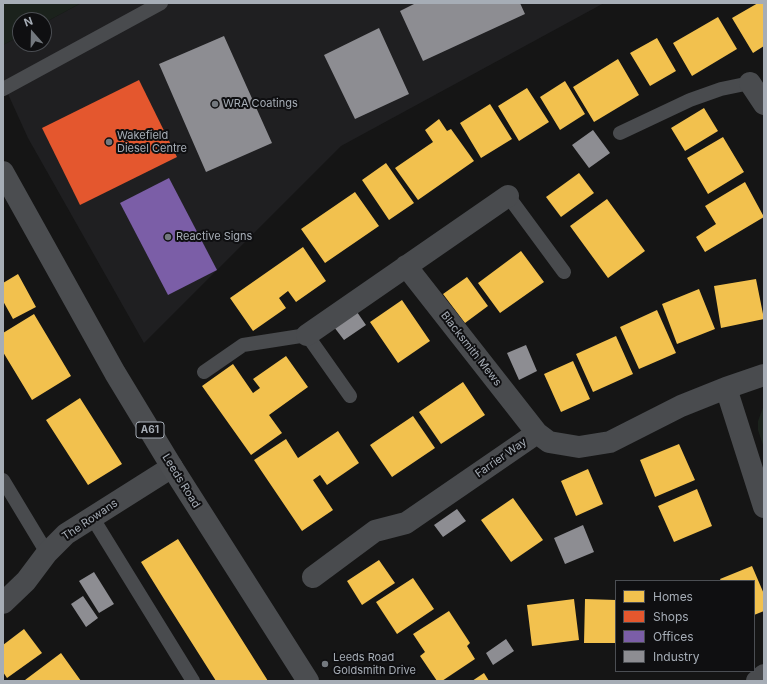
<!DOCTYPE html>
<style>
body{margin:0}
#map{position:relative;width:767px;height:684px;overflow:hidden;background:#151515;font-family:Inter,sans-serif}
canvas{display:block}
.frame{position:absolute;inset:0;border:4px solid #a6adb6;pointer-events:none}
.legend{position:absolute;left:615px;top:580px;width:140px;height:92px;box-sizing:border-box;background:#0f0f11;border:1px solid #4b4e53;margin:0;padding:5px 7px;list-style:none;font-size:12px;color:#a6adb6}
.legend li{display:flex;align-items:center;gap:8px;height:20px}
.legend b{width:20px;border:1px solid #4b4e53}
.north{position:absolute;left:12px;top:12px;width:40px;height:40px;box-sizing:border-box;background:#0f0f11;border:1px solid #4b4e53;border-radius:50%;rotate:340deg;font-size:11px;font-weight:700;line-height:16px;text-align:center;color:#a6adb6}
.north::after{content:'';display:block;margin:auto;width:14px;height:18px;background:#73787e;clip-path:polygon(50% 0,100% 100%,50% 72%,0 100%)}
</style>
<div id="map">
<canvas width="767" height="684"></canvas>
<div class="frame"></div>
<ul class="legend">
<li><b style="height:11px;background:#f2c14e"></b>Homes</li>
<li><b style="height:11px;background:#e4572e"></b>Shops</li>
<li><b style="height:11px;background:#7b5ea7"></b>Offices</li>
<li><b style="height:11px;background:#8d8d92"></b>Industry</li>
</ul>
<div class="north">N</div>
</div>
<script>
const c = document.querySelector('canvas').getContext('2d');
c.lineJoin = 'round';
function fillPath(path, color) {
  c.fillStyle = color;
  c.fill(path, 'evenodd');
}
function poly(rows) {
  const path = new Path2D();
  for (const r of rows) {
    path.moveTo(r[0], r[1]);
    for (let i = 2; i < r.length; i += 2) path.lineTo(r[i], r[i + 1]);
  }
  return path;
}
function trace(path, color, width, dash) {
  c.strokeStyle = color;
  c.lineWidth = width;
  c.lineCap = dash ? 'butt' : 'round';
  c.setLineDash(dash || []);
  c.stroke(path);
}
function drawText(font, color, halo, rows, align = 'center') {
  c.font = font + ' Inter,sans-serif';
  c.lineWidth = 4;
  c.setLineDash([]);
  c.textBaseline = 'middle';
  c.strokeStyle = halo;
  c.fillStyle = color;
  for (const [text, x, y, turn = 0] of rows) {
    c.save();
    c.translate(x, y);
    c.rotate((+turn || 0) * Math.PI / 180);
    c.textAlign = isNaN(turn) ? turn : align;
    if (halo) c.strokeText(text, 0, 0);
    c.fillText(text, 0, 0);
    c.restore();
  }
}
const built = poly([
 [81,3,604,3,341,146,144,343,28,138,3,83,3,45,20,36,20,44,44,44,44,23]
]);
const green = poly([
 [3,3,81,3,44,23,44,20,20,20,20,36,3,45],
 [764,405,764,448,758,430,758,421]
]);
const homes = poly([
 [758,3,764,3,764,46,753,53,732,18],
 [718,17,737,49,692,76,673,43],
 [657,38,676,71,650,86,630,53],
 [618,59,639,95,594,122,573,87],
 [565,81,585,114,560,130,540,97],
 [527,88,549,122,519,141,498,106],
 [490,104,512,139,481,158,460,123],
 [704,108,718,131,685,151,671,128],
 [439,119,447,131,451,129,474,161,418,200,395,168,433,142,425,130],
 [723,137,744,172,708,194,687,158],
 [386,163,414,203,389,220,362,180],
 [579,173,594,193,561,217,546,197],
 [745,182,764,217,705,252,696,237,716,224,705,206],
 [355,192,379,226,325,263,301,229],
 [607,199,645,251,608,278,570,226],
 [303,247,326,281,296,302,288,291,279,298,286,308,253,331,230,298],
 [521,251,544,282,500,313,478,283],
 [18,274,36,307,13,319,3,301,3,283],
 [467,277,488,306,465,323,443,294],
 [756,279,764,319,721,328,714,286],
 [699,289,715,329,677,344,662,304],
 [402,300,430,341,398,363,370,322],
 [657,310,676,353,639,369,620,327],
 [34,314,71,376,32,400,3,352,3,333],
 [616,336,633,374,593,392,576,354],
 [286,356,308,387,269,415,282,433,251,455,202,386,233,364,253,393,260,388,253,379],
 [573,361,590,399,561,412,544,374],
 [463,382,485,415,441,444,419,412],
 [80,398,122,464,88,485,46,420],
 [413,416,435,448,392,477,370,445],
 [338,431,359,463,327,485,320,475,313,480,333,510,302,531,254,460,286,439,298,458],
 [679,444,695,480,655,497,640,460],
 [588,469,603,504,576,516,561,481],
 [697,489,712,526,674,542,658,506],
 [513,498,543,540,511,562,481,520],
 [178,539,201,575,268,681,216,681,164,599,141,562],
 [379,560,395,583,362,605,347,581],
 [752,566,764,594,764,611,754,615,754,581,721,581,720,579],
 [413,578,434,609,397,634,376,602],
 [574,599,579,640,532,646,527,605],
 [585,599,616,600,616,643,584,643],
 [449,611,470,643,467,646,475,659,442,681,437,681,420,656,425,652,413,634],
 [24,629,42,653,7,678,3,672,3,645],
 [61,653,81,681,26,681,25,680],
 [484,673,489,681,472,681]
]);
const shops = poly([
 [139,80,177,157,80,205,42,128]
]);
const offices = poly([
 [169,178,217,270,168,295,120,203]
]);
const industry = poly([
 [416,3,520,3,525,14,423,61,400,11],
 [379,28,409,94,355,119,324,55],
 [224,36,272,143,206,172,159,64],
 [593,130,610,153,589,168,572,145],
 [357,312,366,325,344,340,334,327],
 [526,345,537,371,519,380,507,353],
 [457,509,466,521,443,537,434,525],
 [583,525,594,552,565,564,554,538],
 [94,572,114,604,99,613,79,581],
 [83,596,98,618,86,627,71,604],
 [506,639,514,651,493,665,486,653]
]);
const service = poly([
 [3,89,161,3],
 [620,133,690,100,721,89,750,83],
 [508,196,564,272],
 [204,372,243,345,307,335,350,396],
 [3,480,47,553],
 [92,517,193,681]
]);
const minor = poly([
 [750,83,764,104],
 [406,266,537,433],
 [307,335,508,196],
 [726,388,764,507],
 [313,577,375,531,406,523,537,433,549,442,579,447,610,442,681,406,726,388,764,375],
 [3,603,26,581,47,553,66,534,172,467],
 [757,681,764,675]
]);
const primary = poly([
 [3,172,115,373,172,467,308,681]
]);
const markers = [
 [215,104,4,"#73787e"],
 [109,142,4,"#73787e"],
 [168,237,4,"#73787e"],
 [325,664,4,"#73787e"]
];
const shields = [
 [150,430,28]
];
const shieldNames = [
 ["A61",150,430]
];
const poiNames = [
 ["WRA Coatings",223,104],
 ["Wakefield",117,136],
 ["Diesel Centre",117,149],
 ["Reactive Signs",176,237],
 ["Leeds Road",333,658],
 ["Goldsmith Drive",333,671]
];
const streetNames = [
 ["Blacksmith Mews",471,349,52],
 ["Farrier Way",501,458,-35],
 ["Leeds Road",181,481,58],
 ["The Rowans",90,520,-34]
];
fillPath(built, '#1f1f21');
fillPath(green, '#1b221c');
fillPath(homes, '#f2c14e');
fillPath(shops, '#e4572e');
fillPath(offices, '#7b5ea7');
fillPath(industry, '#8d8d92');
trace(service, '#494b4e', 14);
trace(minor, '#494b4e', 22);
trace(primary, '#4b4d50', 22);
for (const [x, y, r, color] of markers) {
  const dot = new Path2D();
  dot.arc(x, y, r, 0, 2 * Math.PI);
  c.fillStyle = color;
  c.fill(dot);
  trace(dot, '#0f0f11', 1.5);
}
for (const [x, y, w] of shields) {
  const box = new Path2D();
  box.roundRect(x - w / 2, y - 8, w, 16, 3);
  c.fillStyle = '#0f0f11';
  c.fill(box);
  trace(box, '#a6adb6', 1);
}
drawText('bold 10px', '#a6adb6', null, shieldNames);
drawText('11px', '#a6adb6', '#0f0f11', poiNames, 'left');
drawText('11px', '#a6adb6', '#0f0f11', streetNames);
</script>
